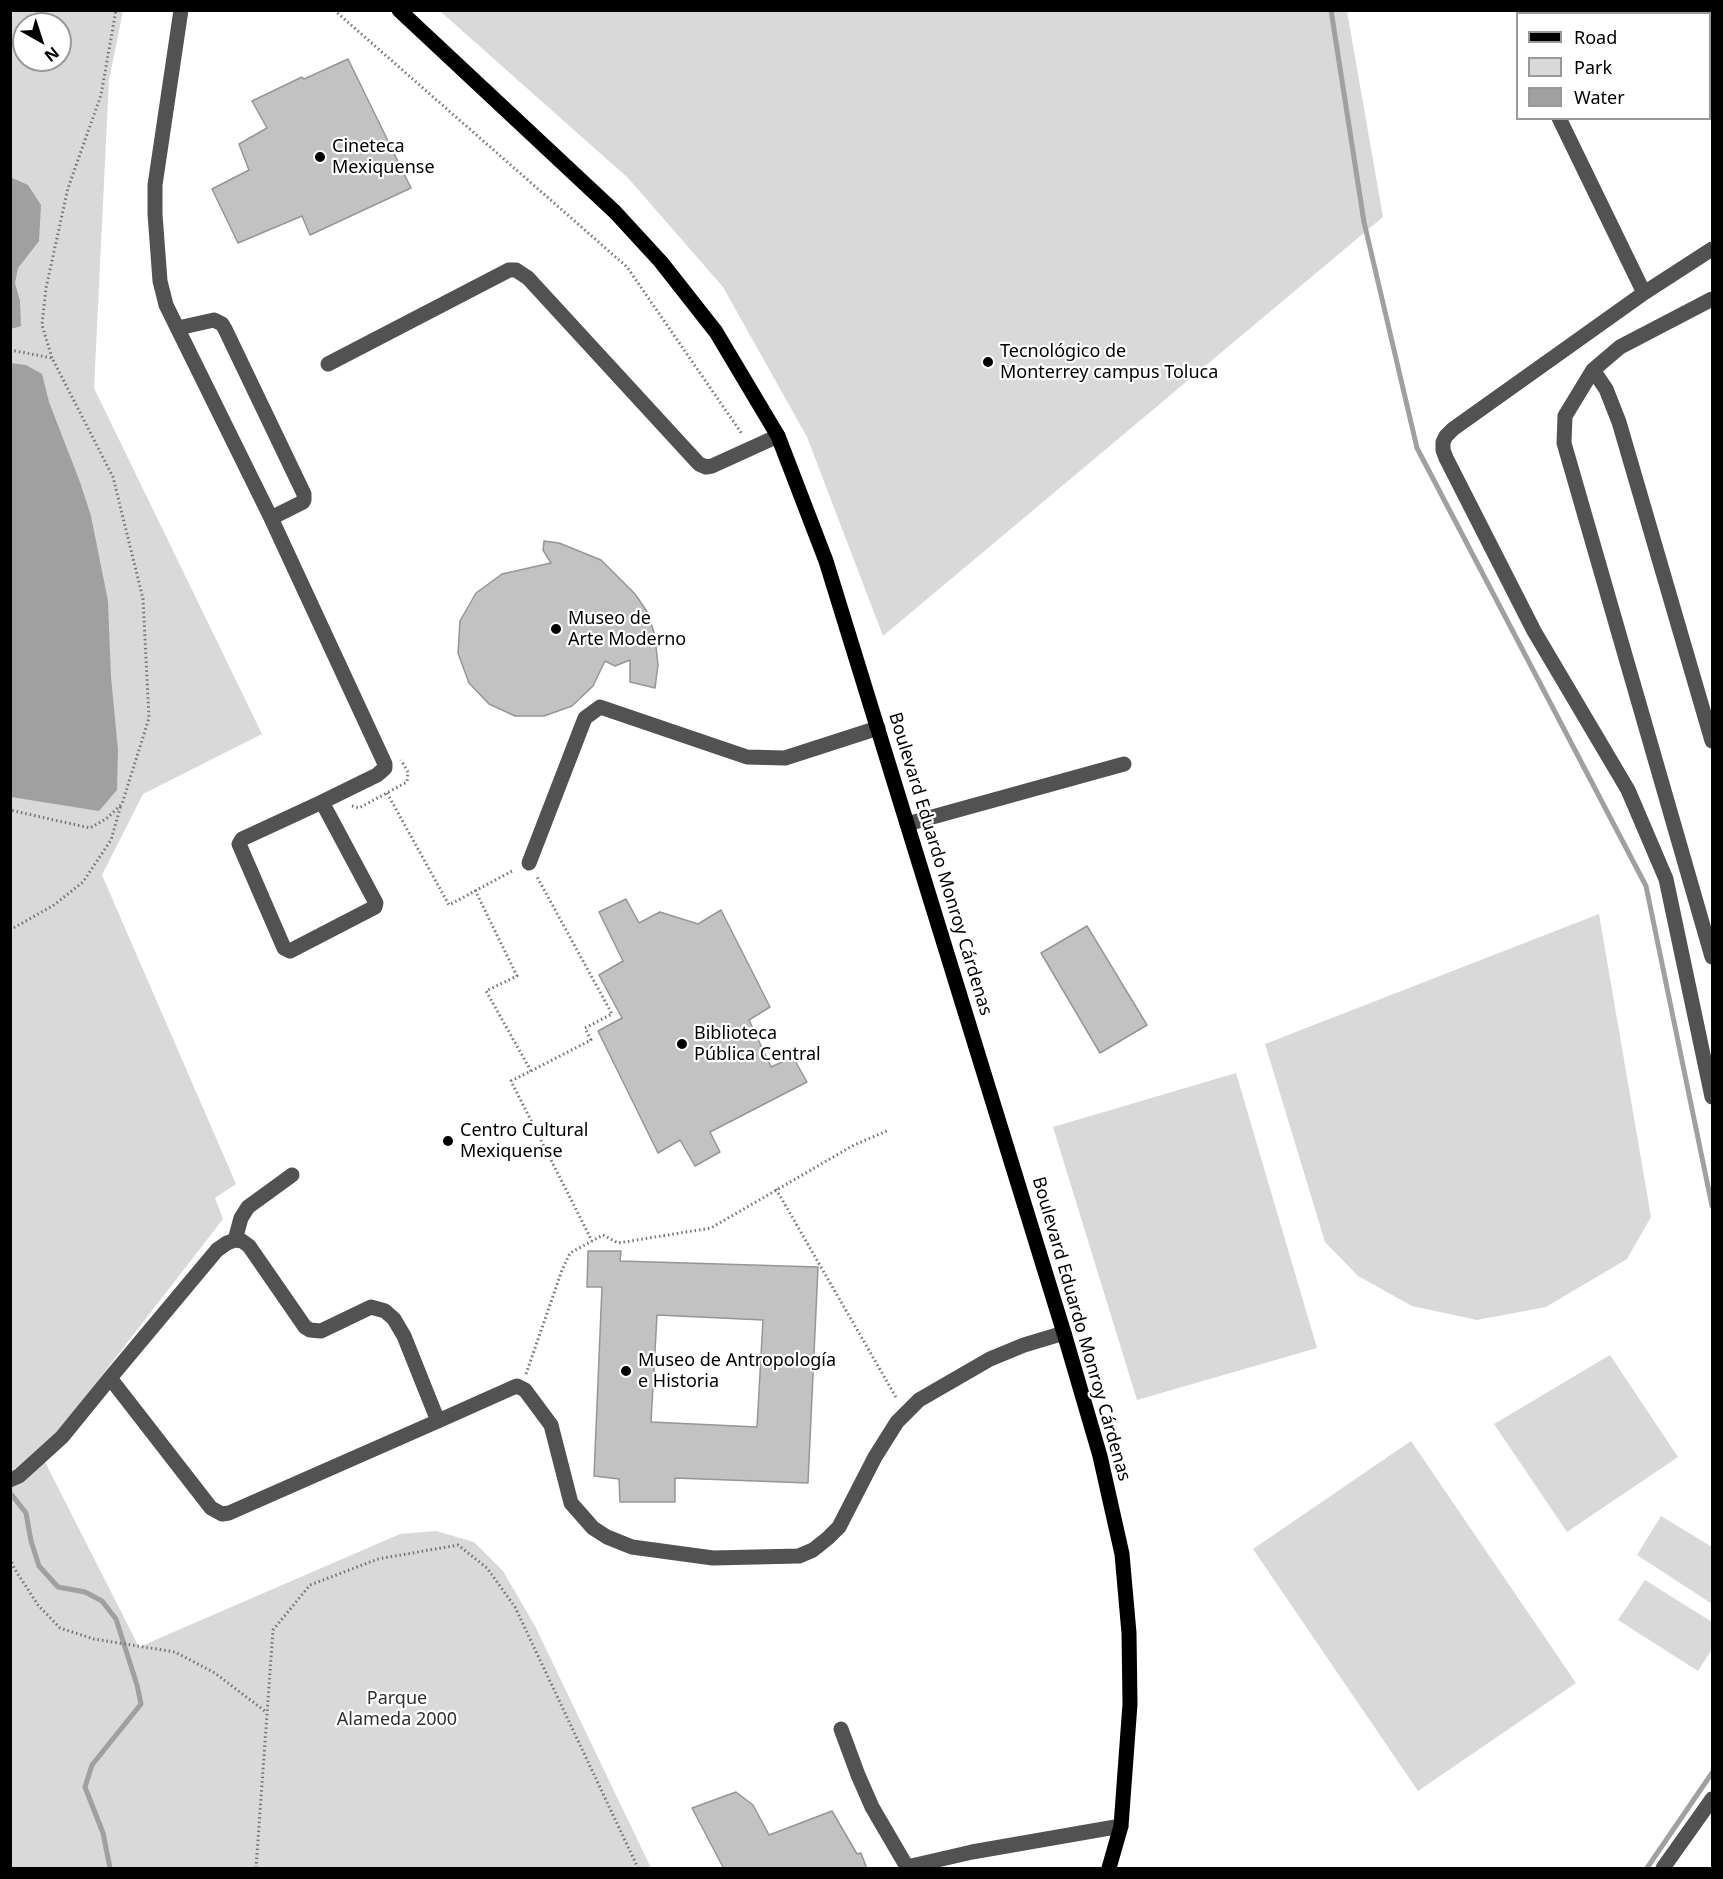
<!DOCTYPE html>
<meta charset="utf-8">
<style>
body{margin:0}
#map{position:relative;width:1723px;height:1879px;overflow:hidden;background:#fff;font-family:"Noto Sans",sans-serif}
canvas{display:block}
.frame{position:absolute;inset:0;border:12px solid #000;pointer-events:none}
.legend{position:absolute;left:1516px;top:12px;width:195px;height:108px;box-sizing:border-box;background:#fff;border:2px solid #999;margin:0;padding:8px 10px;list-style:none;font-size:18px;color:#000}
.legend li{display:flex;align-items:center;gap:12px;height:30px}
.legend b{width:30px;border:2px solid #999}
.north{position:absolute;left:12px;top:12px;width:60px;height:60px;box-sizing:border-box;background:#fff;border:2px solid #999;border-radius:50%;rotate:141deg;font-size:16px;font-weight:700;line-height:24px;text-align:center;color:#000}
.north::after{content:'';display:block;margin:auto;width:21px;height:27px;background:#000;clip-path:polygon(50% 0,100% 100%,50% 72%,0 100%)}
</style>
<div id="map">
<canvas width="1723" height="1879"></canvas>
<div class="frame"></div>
<ul class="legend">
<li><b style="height:8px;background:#000"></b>Road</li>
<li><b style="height:16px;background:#d9d9d9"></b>Park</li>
<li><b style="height:16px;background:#a0a0a0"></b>Water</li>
</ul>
<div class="north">N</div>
</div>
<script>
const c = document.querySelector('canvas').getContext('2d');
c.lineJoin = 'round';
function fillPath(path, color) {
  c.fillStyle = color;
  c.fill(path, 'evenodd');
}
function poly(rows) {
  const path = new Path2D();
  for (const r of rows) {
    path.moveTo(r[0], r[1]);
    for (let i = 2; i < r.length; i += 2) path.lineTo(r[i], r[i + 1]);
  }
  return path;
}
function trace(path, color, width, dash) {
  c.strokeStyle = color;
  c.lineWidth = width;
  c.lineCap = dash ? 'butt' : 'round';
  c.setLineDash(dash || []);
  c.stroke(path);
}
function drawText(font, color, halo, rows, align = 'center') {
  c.font = font + ' "Noto Sans",sans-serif';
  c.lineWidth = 4.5;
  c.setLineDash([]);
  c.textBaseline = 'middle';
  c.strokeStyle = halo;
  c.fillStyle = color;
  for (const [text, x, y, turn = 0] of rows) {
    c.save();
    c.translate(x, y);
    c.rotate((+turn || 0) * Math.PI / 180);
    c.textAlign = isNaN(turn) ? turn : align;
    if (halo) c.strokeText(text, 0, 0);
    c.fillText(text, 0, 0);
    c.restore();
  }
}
const green = poly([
 [11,11,123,11,109,80,94,388,262,734,143,794,102,875,236,1184,215,1198,223,1219,41,1454,139,1647,400,1534,436,1531,474,1542,503,1571,535,1626,651,1868,11,1868],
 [24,24,60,24,60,60,24,60],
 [440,11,1347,11,1383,217,883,636,807,437,723,287,628,178],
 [1599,914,1651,1217,1627,1259,1546,1307,1477,1320,1412,1306,1358,1276,1325,1242,1265,1044],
 [1236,1073,1317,1348,1137,1400,1053,1127],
 [1610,1355,1678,1457,1567,1532,1494,1424],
 [1411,1441,1576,1683,1418,1791,1253,1549],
 [1661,1516,1712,1547,1712,1604,1637,1555],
 [1645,1580,1712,1622,1712,1649,1698,1671,1618,1620]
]);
const water = poly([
 [10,177,28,185,41,205,39,241,18,268,15,283,20,301,21,326,11,329],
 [10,363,26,365,42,374,49,402,80,482,91,516,108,601,111,677,118,750,117,790,99,811,11,797]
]);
const stream = poly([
 [1331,10,1364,222,1417,448,1646,886,1712,1206],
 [11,1494,26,1513,31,1541,39,1566,58,1587,85,1592,102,1601,116,1619,137,1685,141,1704,92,1765,85,1787,103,1833,110,1868],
 [1647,1868,1712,1773]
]);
const building = poly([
 [348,59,411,188,310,235,302,216,238,243,212,189,249,170,239,144,267,128,252,101,302,77,304,79,348,59],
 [544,541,559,543,601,560,635,594,648,613,655,636,658,665,655,688,630,682,630,660,615,666,605,661,593,686,572,706,544,716,515,716,489,704,469,683,458,653,460,621,476,593,502,574,551,563,543,550,544,541],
 [626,899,639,923,660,912,698,924,721,910,770,1007,749,1020,771,1067,793,1057,807,1082,710,1132,720,1152,695,1166,680,1140,658,1153,598,1031,622,1018,599,975,623,961,599,912,626,899],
 [1087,926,1147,1025,1100,1053,1041,953,1087,926],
 [588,1251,621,1251,620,1261,818,1267,808,1483,675,1478,675,1502,620,1502,619,1479,594,1476,602,1287,587,1287,588,1251],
 [657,1315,763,1320,757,1427,651,1422,657,1315],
 [736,1792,753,1805,769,1835,832,1811,857,1854,861,1853,867,1869,724,1869,692,1808,736,1792]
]);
const path = poly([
 [334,10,627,267,742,434],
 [10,350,52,358,113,477,143,599,149,718,122,804,106,819,90,828,10,810],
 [52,358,42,325,46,288,68,188,101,95,116,10],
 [387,793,449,905,514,870],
 [352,806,359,808,407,782,408,772,401,760],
 [475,890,517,976,486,991,531,1071,511,1081,592,1241],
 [10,930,54,905,83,882,111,840,121,805],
 [531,1071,591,1040,585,1028,612,1014,536,875],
 [776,1189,897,1399],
 [526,1374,562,1270,570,1253,603,1235,618,1243,711,1228,854,1145,887,1131],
 [10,1558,14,1568,38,1605,60,1628,94,1639,175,1652,215,1673,266,1712],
 [256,1868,273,1630,310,1585,378,1559,458,1545,487,1568,515,1607,638,1868]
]);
const minor = poly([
 [181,10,155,185,155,214,160,281,166,305,271,518,385,764,385,768,377,775,322,802],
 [1527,10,1528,14],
 [1559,118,1644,293],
 [1712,249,1644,293,1453,429,1446,436,1443,442,1443,450,1446,458,1534,631,1628,790,1666,879,1712,1097],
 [1712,299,1620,347,1593,370,1565,416,1564,443,1712,957],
 [178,328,214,320,222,324,225,329,304,494,304,500,303,502,271,518],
 [328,364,509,270,516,270,528,278,699,464,706,467,712,466,778,436],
 [1593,370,1606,389,1619,422,1712,741],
 [322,802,376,903,375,907,290,951,284,948,239,844,242,839,322,802],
 [907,824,1124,764],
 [529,863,585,718,600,707,747,757,785,758,878,728],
 [235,1240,241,1218,248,1207,292,1175],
 [110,1378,211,1508,222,1514,229,1513,438,1421],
 [10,1480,19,1476,62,1437,110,1378,217,1250,227,1243,235,1240,242,1241,249,1246,305,1327,310,1330,321,1331,371,1307,385,1311,394,1319,404,1336,438,1421,512,1388,517,1386,525,1390,551,1425,571,1503,593,1528,607,1537,632,1547,713,1558,799,1556,813,1550,828,1538,839,1527,875,1457,897,1422,919,1400,990,1359,1024,1345,1064,1333],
 [841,1729,858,1775,872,1807,907,1867],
 [907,1868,907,1867,972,1852,1121,1826],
 [1663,1868,1712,1799]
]);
const major = poly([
 [399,10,615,212,661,262,716,332,778,436,826,561,1064,1333,1100,1456,1122,1554,1129,1633,1130,1704,1121,1826,1109,1868]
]);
const markers = [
 [320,157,6,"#000"],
 [988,362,6,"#000"],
 [556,629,6,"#000"],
 [682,1044,6,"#000"],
 [448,1141,6,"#000"],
 [626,1371,6,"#000"]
];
const poiNames = [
 ["Cineteca",332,147],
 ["Mexiquense",332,168],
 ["Tecnológico de",1000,352],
 ["Monterrey campus Toluca",1000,373],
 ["Museo de",568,619],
 ["Arte Moderno",568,640],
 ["Biblioteca",694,1034],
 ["Pública Central",694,1055],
 ["Centro Cultural",460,1131],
 ["Mexiquense",460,1152],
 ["Museo de Antropología",638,1361],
 ["e Historia",638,1382]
];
const streetNames = [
 ["Boulevard Eduardo Monroy Cárdenas",940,864,73],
 ["Boulevard Eduardo Monroy Cárdenas",1081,1329,74]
];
const parkNames = [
 ["Parque",397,1699],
 ["Alameda 2000",397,1720]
];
fillPath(green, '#d9d9d9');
fillPath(water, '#a0a0a0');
trace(stream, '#a0a0a0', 5);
fillPath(building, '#c2c2c2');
trace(building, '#969696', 1.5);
trace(path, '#747474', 3, [1.5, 3]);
trace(minor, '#525252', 15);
trace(major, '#000', 15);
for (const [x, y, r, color] of markers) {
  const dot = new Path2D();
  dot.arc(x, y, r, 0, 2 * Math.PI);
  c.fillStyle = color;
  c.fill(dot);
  trace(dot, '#fff', 2);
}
drawText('18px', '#000', '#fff', poiNames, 'left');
drawText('18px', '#000', '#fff', streetNames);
drawText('18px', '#303030', '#fff', parkNames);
</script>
